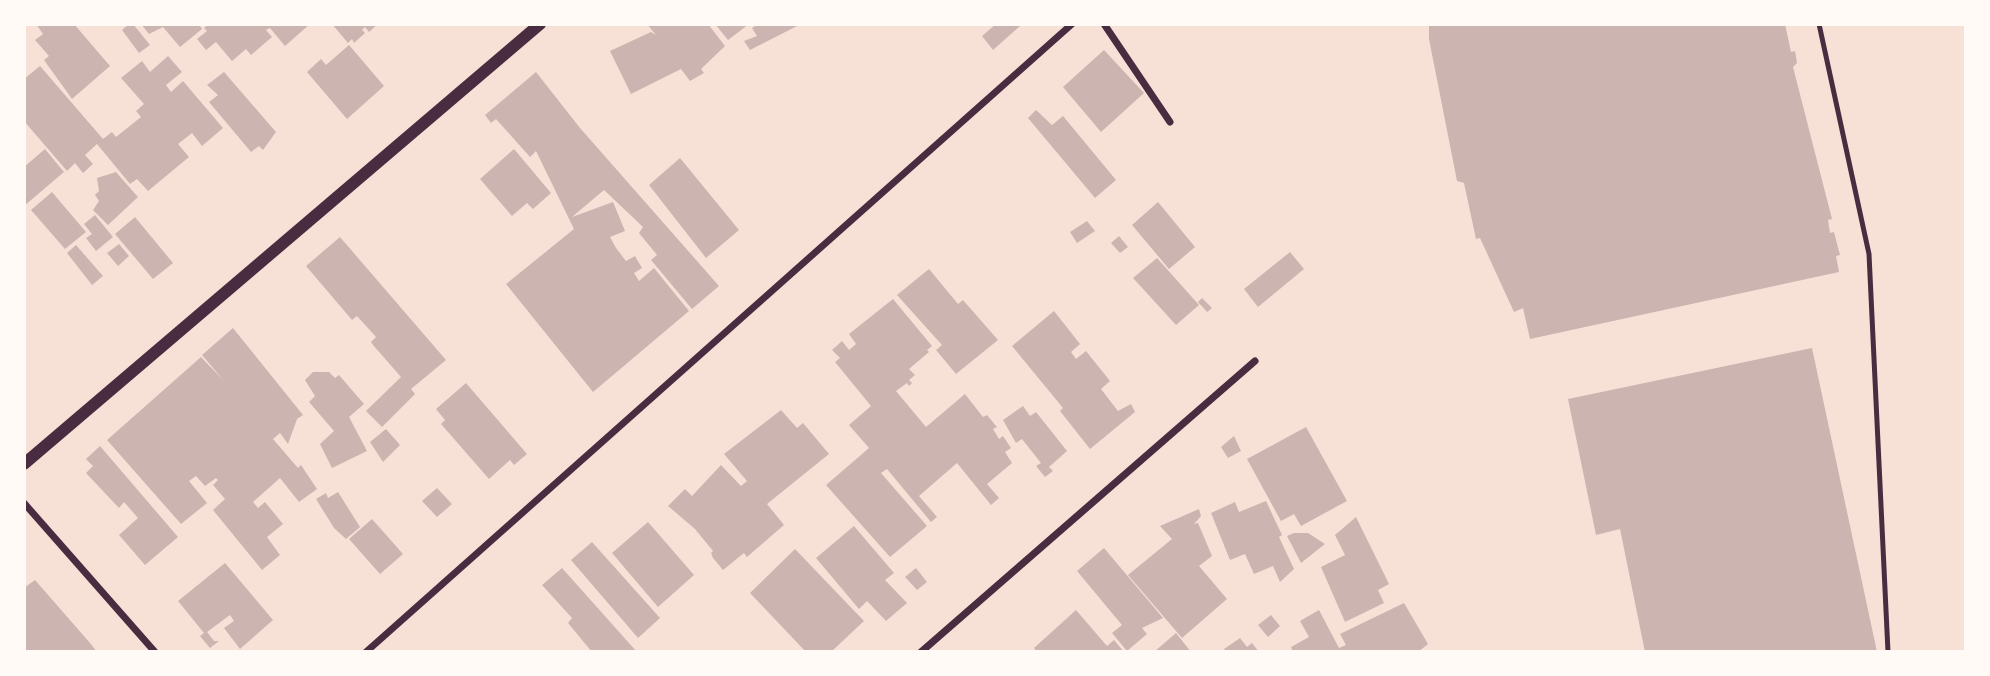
<!DOCTYPE html>
<style>
body{margin:0}
#map{position:relative;width:1990px;height:676px;overflow:hidden;background:#f7e1d7;font-family:Bitter,serif}
canvas{display:block}
.frame{position:absolute;inset:0;border:26px solid #fffaf5;pointer-events:none}
</style>
<div id="map">
<canvas width="1990" height="676"></canvas>
<div class="frame"></div>
</div>
<script>
const c = document.querySelector('canvas').getContext('2d');
c.lineJoin = 'round';
function fillPath(path, color) {
  c.fillStyle = color;
  c.fill(path, 'evenodd');
}
function poly(rows) {
  const path = new Path2D();
  for (const r of rows) {
    path.moveTo(r[0], r[1]);
    for (let i = 2; i < r.length; i += 2) path.lineTo(r[i], r[i + 1]);
  }
  return path;
}
function trace(path, color, width, dash) {
  c.strokeStyle = color;
  c.lineWidth = width;
  c.lineCap = dash ? 'butt' : 'round';
  c.setLineDash(dash || []);
  c.stroke(path);
}
const building = poly([
 [36,24,74,24,110,66,72,99,44,60,49,56,35,40,43,34],
 [129,24,133,24,150,45,139,53,122,30],
 [141,24,199,24,202,29,180,47,163,27,149,34],
 [208,24,310,24,285,46,270,28,266,30,272,37,251,55,246,49,232,61,216,42,206,50,197,39,207,31,204,28],
 [332,24,378,24,369,32,365,27,362,30,365,33,354,43,352,39,348,43],
 [647,24,708,24,725,46,701,69,704,73,690,81,681,69,631,94,610,51,651,32,656,35],
 [715,24,749,24,728,40],
 [758,24,801,24,750,50,744,41,757,36,752,28],
 [996,24,1020,26,993,50,982,36],
 [1429,24,1785,24,1791,52,1795,51,1797,63,1793,67,1832,219,1828,220,1830,233,1834,232,1840,255,1836,256,1839,272,1530,339,1523,308,1514,312,1480,238,1476,239,1464,183,1457,181,1429,39],
 [349,45,384,86,347,119,307,72,321,59,326,65],
 [1104,50,1144,93,1101,132,1063,87],
 [168,56,182,72,166,85,171,92,183,81,223,128,202,146,192,133,178,144,189,157,148,191,137,179,130,184,97,144,85,155,93,164,83,173,75,163,67,171,24,121,24,79,40,66,103,139,112,132,116,137,141,117,136,111,144,104,121,78,142,61,150,72],
 [224,72,276,132,263,150,259,146,251,152,209,102,218,95,207,85],
 [536,72,580,128,719,286,692,309,651,260,657,255,639,233,643,227,604,190,572,217,613,202,625,231,610,237,616,248,626,261,635,256,642,268,634,273,639,281,654,268,689,311,593,392,506,284,574,229,536,151,530,157,496,119,491,123,485,115],
 [1036,110,1052,125,1063,116,1116,180,1095,198,1028,118],
 [45,149,64,172,24,206,24,167],
 [514,149,551,193,533,209,527,203,512,216,480,179],
 [680,158,739,230,706,258,649,185],
 [116,172,138,197,108,225,93,210,99,201,95,195,99,191,97,178],
 [52,192,86,232,65,249,31,210],
 [1158,202,1195,247,1169,269,1132,225],
 [95,215,113,237,96,251,86,238,92,234,84,224],
 [135,217,173,263,153,279,115,234],
 [1087,221,1095,231,1077,243,1070,232],
 [1119,236,1128,247,1120,253,1111,243],
 [340,237,446,360,411,389,415,394,382,427,366,411,401,377,373,345,371,342,376,337,357,316,352,320,306,266],
 [119,244,129,256,118,266,107,253],
 [76,245,103,276,92,285,67,253],
 [1290,252,1304,269,1258,307,1244,289],
 [1157,258,1199,305,1176,325,1133,278],
 [929,269,958,304,963,300,998,340,956,374,936,350,942,345,897,295],
 [1202,298,1212,308,1207,312,1198,302],
 [893,299,932,346,927,350,929,352,909,369,915,375,909,380,912,383,909,386,907,383,896,391,926,427,965,394,983,417,987,415,997,427,993,429,999,439,1003,436,1011,448,1005,452,1012,463,987,484,999,498,991,505,957,463,919,496,937,517,931,522,887,469,881,473,927,526,890,557,826,485,869,448,849,425,871,406,835,362,840,358,832,350,842,341,849,350,856,344,849,334],
 [1054,311,1080,344,1071,352,1076,359,1086,351,1110,381,1101,389,1118,411,1131,404,1135,412,1090,449,1060,411,1063,408,1012,346],
 [233,328,303,415,297,419,288,444,280,433,273,439,298,468,301,465,317,489,299,502,280,478,253,502,258,508,265,502,283,524,267,537,280,555,262,570,213,510,225,499,213,485,218,480,216,478,205,486,196,476,189,481,207,503,181,524,107,440,201,357,224,381,202,355],
 [1812,348,1877,652,1645,652,1620,529,1596,535,1568,399],
 [313,372,329,372,335,378,339,375,364,404,349,417,367,451,332,468,320,444,334,431,309,402,315,396,305,380],
 [466,383,527,454,514,465,510,460,489,479,441,424,445,420,436,409],
 [1023,406,1030,416,1036,412,1067,451,1049,467,1053,471,1045,477,1036,466,1041,463,1022,439,1016,443,1003,420],
 [781,410,797,428,803,423,829,454,767,504,784,525,747,557,744,553,723,570,713,558,711,553,713,551,695,529,668,506,685,489,692,496,721,465,741,486,747,481,724,454],
 [1306,427,1347,501,1301,526,1294,514,1281,521,1247,459],
 [386,429,400,445,383,462,370,442],
 [1234,436,1241,451,1228,458,1221,447],
 [100,446,178,537,145,565,119,535,138,518,124,502,119,508,86,473,93,466,86,459],
 [437,488,452,504,437,517,422,501],
 [338,492,360,527,346,539,334,528,316,499,326,493,328,498],
 [1266,501,1282,535,1279,537,1294,569,1280,582,1273,566,1254,574,1245,554,1230,560,1211,513,1235,502,1239,512],
 [1199,509,1201,516,1194,524,1198,523,1212,556,1199,566,1227,599,1182,638,1128,575,1172,539,1160,526],
 [1356,517,1389,584,1378,590,1384,603,1345,622,1321,567,1345,555,1335,535],
 [372,519,403,554,380,574,349,539],
 [648,522,694,575,658,607,612,553],
 [854,526,894,573,885,580,907,603,886,621,867,601,859,609,816,558],
 [1294,533,1308,533,1325,544,1301,563,1287,536],
 [592,542,660,618,638,638,571,560],
 [1104,548,1163,618,1142,628,1147,634,1127,651,1112,633,1122,625,1077,571],
 [795,549,864,621,831,652,806,652,750,593],
 [225,563,273,620,240,649,224,628,234,621,230,615,207,632,214,641,219,641,210,648,200,636,204,633,178,601],
 [562,568,637,652,592,652,568,623,572,618,542,585],
 [916,568,927,582,917,590,905,577],
 [35,580,90,643,97,652,24,652,24,588],
 [1404,603,1428,644,1418,652,1293,652,1291,647,1309,637,1300,621,1319,610,1339,648,1346,645,1340,634],
 [1076,610,1107,646,1114,640,1124,652,1037,652,1034,648],
 [1271,615,1280,626,1268,637,1258,625],
 [1176,633,1191,652,1154,652],
 [1240,638,1247,647,1252,643,1259,652,1226,652,1224,649]
]);
const service = poly([
 [1819,24,1869,254,1888,652]
]);
const minor = poly([
 [1104,24,1170,122],
 [24,503,155,652],
 [366,652,1072,24],
 [921,652,1255,361]
]);
const tertiary = poly([
 [24,464,540,24]
]);
fillPath(building, '#ccb4b1');
trace(service, '#4a2c40', 5);
trace(minor, '#4a2c40', 7);
trace(tertiary, '#4a2c40', 12);
</script>
